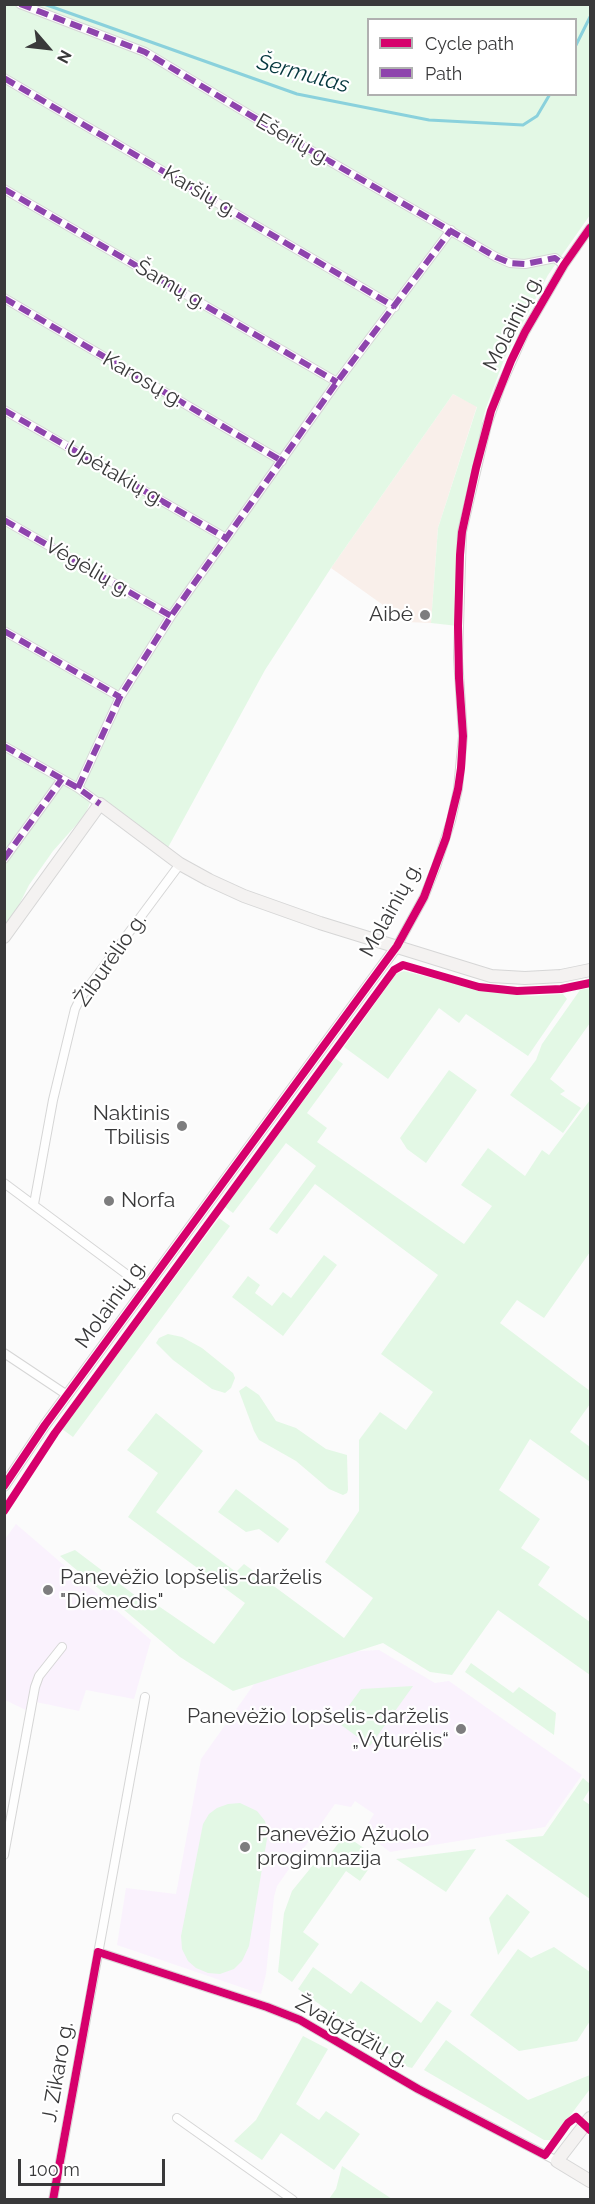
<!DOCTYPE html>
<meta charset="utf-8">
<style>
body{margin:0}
#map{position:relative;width:595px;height:2204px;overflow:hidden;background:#fbfbfb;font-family:Raleway,sans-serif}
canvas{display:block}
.frame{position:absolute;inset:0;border:6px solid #39393a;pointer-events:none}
.legend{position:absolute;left:367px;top:18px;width:210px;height:78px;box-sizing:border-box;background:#fff;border:2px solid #b0b0b0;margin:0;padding:8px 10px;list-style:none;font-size:18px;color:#39393a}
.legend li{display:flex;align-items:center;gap:12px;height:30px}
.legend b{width:30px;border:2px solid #b0b0b0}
.north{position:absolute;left:18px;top:18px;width:60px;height:60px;-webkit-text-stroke:4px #fff;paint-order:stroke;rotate:118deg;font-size:16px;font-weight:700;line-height:24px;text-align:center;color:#39393a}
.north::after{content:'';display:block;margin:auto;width:21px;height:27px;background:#39393a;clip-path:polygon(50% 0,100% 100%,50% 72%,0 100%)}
.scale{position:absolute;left:18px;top:2159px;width:147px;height:27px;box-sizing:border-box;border:3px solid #39393a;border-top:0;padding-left:8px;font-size:18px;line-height:21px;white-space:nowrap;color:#39393a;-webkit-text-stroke:4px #fff;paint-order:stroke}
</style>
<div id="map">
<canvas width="595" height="2204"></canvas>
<div class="frame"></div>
<ul class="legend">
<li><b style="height:8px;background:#d6006c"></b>Cycle path</li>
<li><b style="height:8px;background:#8e44ad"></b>Path</li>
</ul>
<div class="north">N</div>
<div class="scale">100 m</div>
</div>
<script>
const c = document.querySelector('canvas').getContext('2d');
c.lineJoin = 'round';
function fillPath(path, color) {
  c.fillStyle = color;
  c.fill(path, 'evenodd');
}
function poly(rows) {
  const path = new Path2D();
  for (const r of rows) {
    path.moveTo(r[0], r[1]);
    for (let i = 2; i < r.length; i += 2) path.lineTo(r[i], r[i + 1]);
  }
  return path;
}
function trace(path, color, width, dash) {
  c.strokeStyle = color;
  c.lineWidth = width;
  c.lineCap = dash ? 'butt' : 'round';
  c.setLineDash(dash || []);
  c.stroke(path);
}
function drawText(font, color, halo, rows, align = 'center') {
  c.font = font + ' Raleway,sans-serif';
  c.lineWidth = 4.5;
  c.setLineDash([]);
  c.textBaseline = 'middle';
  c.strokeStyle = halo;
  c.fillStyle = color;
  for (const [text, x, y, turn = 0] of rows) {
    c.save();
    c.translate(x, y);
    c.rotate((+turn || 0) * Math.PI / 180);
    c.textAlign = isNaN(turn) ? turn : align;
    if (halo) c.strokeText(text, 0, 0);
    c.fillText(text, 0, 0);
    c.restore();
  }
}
const industrial = poly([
 [453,394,477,406,438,528,431,623,407,622,331,568]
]);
const education = poly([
 [16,1524,151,1640,134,1699,86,1690,79,1711,36,1702,30,1712,5,1700,5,1539],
 [379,1650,435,1683,449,1681,582,1775,545,1827,390,1852,369,1836,366,1827,374,1814,355,1801,351,1807,335,1804,277,1886,274,1897,266,1974,261,1994,117,1945,126,1888,176,1894,201,1759,274,1656]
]);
const green = poly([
 [5,5,590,5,590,215,548,275,505,357,486,408,482,422,487,425,462,532,458,626,431,623,438,528,477,407,453,394,331,568,265,670,165,853,92,798,85,815,53,851,29,885,16,911,5,927],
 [368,20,576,20,576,94,368,94],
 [404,971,489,992,531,996,563,994,567,999,528,1056,466,1014,459,1023,439,1008,388,1079,344,1047,396,974],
 [590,988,590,1023,550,1079,565,1091,560,1094,581,1108,563,1133,510,1095,536,1060,542,1044,580,990],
 [335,1058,343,1064,307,1113,327,1128,317,1142,464,1244,492,1206,461,1185,488,1148,525,1176,542,1150,549,1155,590,1100,590,1252,544,1318,517,1300,500,1323,590,1391,590,1404,570,1432,590,1447,590,1482,530,1439,499,1490,540,1519,521,1548,550,1567,538,1585,590,1622,590,1675,498,1610,452,1675,430,1672,383,1643,233,1691,180,1657,60,1556,75,1550,153,1609,157,1605,214,1644,245,1603,128,1517,158,1473,127,1450,156,1413,203,1451,156,1512,236,1572,244,1564,344,1638,373,1598,325,1562,359,1511,359,1440,380,1412,406,1430,433,1392,381,1354,438,1275,315,1184,277,1234,269,1229,316,1166,286,1143,233,1213,225,1207],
 [449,1070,477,1090,426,1163,407,1149,400,1138],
 [219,1218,230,1226,73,1437,62,1429],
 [324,1255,337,1265,283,1336,232,1297,248,1276,260,1285,255,1293,272,1306,283,1292,291,1298],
 [168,1334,182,1337,202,1348,233,1373,235,1378,231,1388,225,1393,212,1389,173,1360,156,1343,159,1338],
 [246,1386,259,1395,276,1421,296,1428,326,1449,347,1455,348,1490,347,1493,343,1495,329,1489,296,1461,259,1440,254,1431,239,1391],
 [236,1489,289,1529,278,1543,259,1529,246,1532,218,1512],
 [471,1663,513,1693,519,1687,556,1713,554,1735,465,1672],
 [413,1686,370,1746,337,1722,361,1689],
 [583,1778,590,1784,590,1789,583,1800,590,1805,590,1899,505,1840,543,1836],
 [240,1803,257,1811,265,1821,268,1833,249,1946,242,1961,234,1969,220,1974,208,1973,196,1968,188,1961,182,1949,181,1936,203,1824,209,1814,217,1808,228,1804],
 [340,1841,355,1842,377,1857,360,1881,346,1871,303,1932,319,1944,292,1982,278,1972,284,1913,292,1891,313,1865,319,1869],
 [476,1849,446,1892,396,1859],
 [507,1894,530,1912,498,1955,489,1918],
 [554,1947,590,1972,590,2021,577,2041,519,2051,470,2015,518,1949,531,1958],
 [313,1967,351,1994,361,1981,421,2023,437,2001,452,2011,412,2068,408,2067,298,1989],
 [303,2036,328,2049,296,2104,319,2120,326,2111,360,2134,334,2170,281,2133,262,2160,234,2141,256,2120],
 [446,2040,528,2100,590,2075,590,2089,552,2140,544,2140,424,2070],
 [342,2166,392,2199,329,2199,336,2189]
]);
const stream = poly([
 [44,4,297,94,429,120,523,125,537,116,550,94],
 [576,45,590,17]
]);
const minor = poly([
 [20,4,145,52,265,124,496,257,510,263,525,264,555,258,564,265],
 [4,78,395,307],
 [4,189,337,382],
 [4,298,282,461],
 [4,410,226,538],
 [4,520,171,616],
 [4,631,120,697],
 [4,746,78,788,100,804],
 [78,788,120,697,171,616,337,382,451,230],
 [4,859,62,779],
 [397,946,424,897,436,867,451,821,458,789,463,736,458,658,462,532,487,425,500,388,525,332,564,265,590,228],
 [4,1183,145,1288],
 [34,1204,53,1100,75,1009,81,997,180,864],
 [4,1353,67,1395],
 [4,1855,35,1687,39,1676,62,1647],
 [98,1952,267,2007,300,2020,418,2089,557,2161],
 [177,2118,293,2200],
 [53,2200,145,1697]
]);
const tertiary = poly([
 [4,1486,45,1425,397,946]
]);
const secondary = poly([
 [4,937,100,804,180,864,209,880,244,896,320,923,491,976,525,978,561,976,590,970],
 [590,2118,557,2161,590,2181]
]);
const quiet = poly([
 [20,4,145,52,265,124,496,257,510,263,525,264,555,258,564,265],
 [4,78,395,307],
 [4,189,337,382],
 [4,298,282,461],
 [4,410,226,538],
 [4,520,171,616],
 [4,631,120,697],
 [4,746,78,788,100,804],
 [78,788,120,697,171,616,337,382,451,230],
 [4,859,62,779]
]);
const cycleway = poly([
 [4,1486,45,1425,397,946,424,897,446,838,458,789,461,768,463,736,459,678,458,626,460,555,462,532,476,468,491,411,511,361,525,332,564,265,590,228],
 [4,1511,55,1433,394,970,403,965,479,987,517,991,561,989,590,983],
 [53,2200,98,1952,267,2007,300,2020,418,2089,545,2155,568,2123,576,2117,590,2130]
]);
const markers = [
 [425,615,6,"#7d7d7e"],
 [182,1126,6,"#7d7d7e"],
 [109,1201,6,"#7d7d7e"],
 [48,1590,6,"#7d7d7e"],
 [461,1729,6,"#7d7d7e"],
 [245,1847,6,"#7d7d7e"]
];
const streetNames = [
 ["Ešerių g.",293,140,30],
 ["Karšių g.",200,192,30],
 ["Šamų g.",171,285,30],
 ["Molainių g.",513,323,-63],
 ["Karosų g.",143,380,30],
 ["Upėtakių g.",115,474,30],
 ["Vėgėlių g.",88,568,30],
 ["Molainių g.",391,910,-61],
 ["Žiburėlio g.",111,960,-55],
 ["Molainių g.",111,1304,-54],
 ["Žvaigždžių g.",352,2032,29],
 ["J. Zikaro g.",58,2072,-80]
];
const poiNames = [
 ["Aibė",413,615],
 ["Naktinis",170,1114],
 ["Tbilisis",170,1138],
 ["Norfa",121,1201,"left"],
 ["Panevėžio lopšelis-darželis",60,1578,"left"],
 ["\"Diemedis\"",60,1602,"left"],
 ["Panevėžio lopšelis-darželis",449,1717],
 ["„Vyturėlis“",449,1741],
 ["Panevėžio Ąžuolo",257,1835,"left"],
 ["progimnazija",257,1859,"left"]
];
const waterNames = [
 ["Šermutas",303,74,15]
];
fillPath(industrial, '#f9efea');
fillPath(education, '#faf2fd');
fillPath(green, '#e3f8e5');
trace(stream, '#8ad1dc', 3);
trace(minor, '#d6d6d6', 10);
trace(tertiary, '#d6d6d6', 12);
trace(secondary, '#d6d6d6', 14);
trace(minor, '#fefefe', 8);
trace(tertiary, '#fefefe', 10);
trace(secondary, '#f4f2f1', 12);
trace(quiet, '#8e44ad', 6, [12, 6]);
trace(cycleway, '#d6006c', 8);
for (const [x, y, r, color] of markers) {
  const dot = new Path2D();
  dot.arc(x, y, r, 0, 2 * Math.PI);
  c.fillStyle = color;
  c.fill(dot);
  trace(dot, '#fff', 2);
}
drawText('21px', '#39393a', '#fff', streetNames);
drawText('21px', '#39393a', '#fff', poiNames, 'right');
drawText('italic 22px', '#04373e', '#fff', waterNames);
</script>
